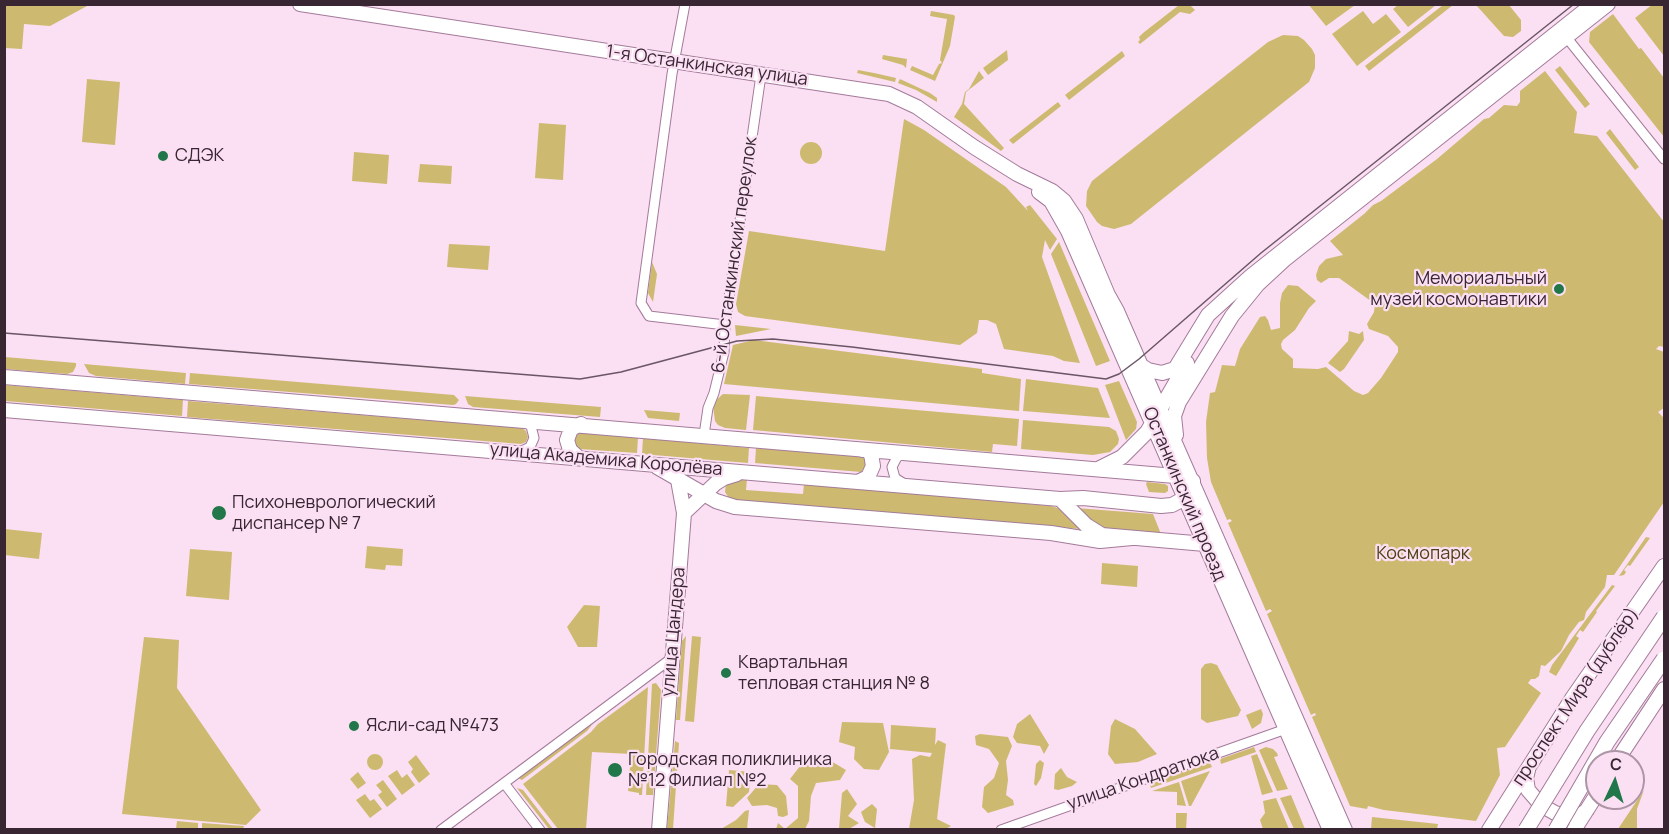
<!DOCTYPE html>
<meta charset="utf-8">
<style>
body{margin:0}
#map{position:relative;width:1669px;height:834px;overflow:hidden;background:#fbdff3;font-family:Manrope,sans-serif}
canvas{display:block}
.frame{position:absolute;inset:0;border:6px solid #382733;pointer-events:none}
.north{position:absolute;left:1585px;top:750px;width:60px;height:60px;box-sizing:border-box;background:#fbdff3;border:2px solid #ad95a6;border-radius:50%;rotate:4deg;font-size:16px;font-weight:700;line-height:24px;text-align:center;color:#382733}
.north::after{content:'';display:block;margin:auto;width:21px;height:27px;background:#22774a;clip-path:polygon(50% 0,100% 100%,50% 72%,0 100%)}
</style>
<div id="map">
<canvas width="1669" height="834"></canvas>
<div class="frame"></div>
<div class="north">С</div>
</div>
<script>
const c = document.querySelector('canvas').getContext('2d');
c.lineJoin = 'round';
function fillPath(path, color) {
  c.fillStyle = color;
  c.fill(path, 'evenodd');
}
function poly(rows) {
  const path = new Path2D();
  for (const r of rows) {
    if (r.length === 3) {
      path.moveTo(r[0] + r[2], r[1]);
      path.arc(r[0], r[1], r[2], 0, 2 * Math.PI);
      continue;
    }
    path.moveTo(r[0], r[1]);
    for (let i = 2; i < r.length; i += 2) path.lineTo(r[i], r[i + 1]);
  }
  return path;
}
function trace(path, color, width, dash) {
  c.strokeStyle = color;
  c.lineWidth = width;
  c.lineCap = dash ? 'butt' : 'round';
  c.setLineDash(dash || []);
  c.stroke(path);
}
function drawText(font, color, halo, rows, align = 'center') {
  c.font = font + ' Manrope,sans-serif';
  c.lineWidth = 4.5;
  c.setLineDash([]);
  c.textBaseline = 'middle';
  c.strokeStyle = halo;
  c.fillStyle = color;
  for (const [text, x, y, turn = 0] of rows) {
    c.save();
    c.translate(x, y);
    c.rotate((+turn || 0) * Math.PI / 180);
    c.textAlign = isNaN(turn) ? turn : align;
    if (halo) c.strokeText(text, 0, 0);
    c.fillText(text, 0, 0);
    c.restore();
  }
}
const green = poly([
 [1653,4,1664,5,1664,56,1635,18],
 [89,5,50,26,24,24,22,49,5,48,5,5],
 [1179,5,1190,5,1195,10,1190,14,1180,12,1140,44,1138,42,1140,40,1139,37,1143,33],
 [1309,5,1355,5,1326,26],
 [1398,5,1398,4,1436,5,1408,27,1393,9],
 [1443,5,1453,5,1369,71,1365,66],
 [1476,5,1509,5,1521,20,1521,31,1513,37,1504,36],
 [931,11,954,15,955,17,950,46,935,81,910,70,912,66,933,75,939,64,942,63,940,60,947,19,930,16],
 [1363,11,1373,24,1386,14,1401,32,1357,66,1332,34],
 [1613,14,1639,49,1641,48,1664,78,1664,137,1589,42,1590,32],
 [1283,35,1298,36,1304,40,1312,49,1315,55,1315,68,1309,82,1131,224,1114,229,1102,226,1097,222,1086,206,1087,191,1092,181,1268,42],
 [1007,50,1008,60,988,75,983,68],
 [1122,51,1125,56,1069,100,1065,95],
 [883,55,907,59,906,68,903,65,882,59],
 [1560,66,1590,104,1585,108,1555,70],
 [858,70,874,73,896,78,895,82,857,73],
 [979,71,984,78,966,92,964,104,1004,148,1001,151,954,117,962,104,965,92,969,89],
 [1545,71,1577,112,1574,133,1597,136,1664,222,1664,347,1659,346,1656,349,1664,352,1664,408,1658,412,1664,418,1664,502,1614,575,1607,575,1605,587,1586,612,1584,620,1579,622,1569,635,1561,651,1545,666,1541,665,1539,676,1535,679,1531,679,1528,683,1541,693,1505,747,1497,748,1500,775,1476,821,1384,810,1368,806,1367,809,1350,806,1312,717,1316,715,1315,713,1311,715,1267,614,1272,611,1270,609,1266,611,1228,523,1232,521,1230,519,1227,520,1211,482,1207,458,1206,422,1210,393,1215,392,1222,365,1235,366,1240,349,1260,317,1265,316,1268,320,1271,330,1280,328,1280,303,1282,293,1288,285,1298,286,1316,301,1309,308,1295,330,1283,340,1281,344,1282,349,1293,359,1293,368,1318,369,1326,367,1354,391,1363,395,1368,393,1381,378,1398,352,1398,347,1388,336,1369,329,1367,324,1374,312,1375,304,1339,278,1329,278,1321,283,1317,280,1316,275,1319,266,1326,259,1343,255,1330,241,1364,214,1373,205,1381,201,1437,159,1484,119,1489,118,1504,105,1517,106,1520,102,1520,91],
 [87,79,120,82,115,145,82,142],
 [900,79,930,93,937,98,937,102,916,90,898,83],
 [1058,102,1061,106,1013,144,1009,140],
 [904,119,924,130,1006,187,1028,211,1026,207,1030,205,1057,239,1050,250,1045,240,1042,257,1080,363,1064,361,1053,356,1004,349,996,324,987,320,979,320,977,333,960,345,745,316,738,312,736,304,749,231,885,251],
 [539,123,566,125,563,180,535,178],
 [1610,129,1639,167,1635,170,1606,133],
 [811,153,11],
 [354,152,389,155,387,184,352,181],
 [420,164,452,166,451,184,418,182],
 [1059,242,1110,361,1096,366,1051,254],
 [449,244,490,246,488,270,447,267],
 [652,262,657,274,653,302,648,293],
 [735,325,771,329,736,336],
 [1349,331,1359,334,1363,331,1364,340,1344,369,1340,372,1328,363,1348,341],
 [754,340,982,369,982,373,1021,379,1019,411,724,384,733,345],
 [5,357,76,363,76,366,73,372,67,374,5,369],
 [84,364,186,373,185,384,96,376,89,373],
 [190,373,454,395,459,400,456,404,453,405,189,384],
 [1026,379,1098,388,1110,418,1023,411],
 [1119,381,1137,422,1136,429,1126,440,1105,385],
 [5,385,183,400,182,416,5,401],
 [723,394,750,395,746,430,725,428,718,425,715,421,713,406,715,401],
 [465,396,601,407,600,417,473,407,468,404],
 [756,396,1019,419,1017,446,993,444,992,452,753,430],
 [188,401,522,428,526,431,528,437,526,442,521,444,187,417],
 [644,410,680,413,679,421,648,418],
 [1023,420,1109,427,1116,431,1119,439,1118,444,1110,452,1093,455,1021,449],
 [581,432,638,437,637,453,579,449,574,446,574,437],
 [643,438,749,448,748,463,642,454],
 [756,448,862,457,866,460,867,465,861,472,755,463],
 [736,479,747,479,746,490,803,494,804,484,1051,506,1064,510,1080,529,736,500,729,498,725,492,726,483],
 [1147,482,1165,484,1168,486,1168,491,1165,493,1149,492,1146,484],
 [1076,508,1153,514,1161,534,1101,530],
 [5,529,42,533,39,559,5,555],
 [1646,537,1650,538,1630,566,1628,565,1624,570,1626,572,1624,575,1619,576],
 [367,546,403,549,402,566,386,565,385,570,365,568],
 [190,549,232,552,229,600,186,596],
 [1102,563,1138,566,1137,587,1101,584],
 [1612,585,1615,586,1596,611,1597,612,1583,632,1580,630,1576,636,1579,638,1556,676,1549,672,1552,665],
 [584,605,600,606,597,647,578,647,567,627],
 [686,636,680,720,676,720,682,641],
 [692,636,701,637,694,722,685,721],
 [144,637,179,640,177,688,261,810,246,825,122,814],
 [1211,663,1217,665,1241,710,1238,716,1207,723,1201,719,1201,669,1205,664],
 [656,683,661,690,653,795,646,795,652,684],
 [648,687,642,795,639,795,639,793,628,791,631,754,592,752,586,829,558,829,523,784,591,732,598,724],
 [1261,709,1263,714,1261,723,1252,729,1246,715],
 [1030,714,1049,745,1044,754,1040,746,1017,743,1013,737,1017,724],
 [1115,719,1135,729,1157,754,1138,762,1115,764,1108,754,1111,726],
 [595,721,587,731,522,780,518,778],
 [842,722,883,723,889,752,879,770,864,769,854,759,855,747,839,742],
 [891,725,936,728,935,745,938,740,946,744,937,819,951,826,946,829,909,829,914,800,912,759,920,755,930,757,932,753,890,749],
 [980,734,1008,737,1012,746,1006,761,1008,780,1006,795,1013,800,1014,805,988,813,982,807,984,787,994,778,999,763,989,749,976,745,975,736],
 [675,741,679,743,673,829,667,829],
 [1254,747,1256,752,1221,764,1220,759],
 [1266,747,1273,749,1277,753,1278,756,1274,757,1288,789,1277,791,1259,750],
 [375,762,8],
 [1257,754,1273,792,1262,795,1251,756],
 [416,755,430,774,419,783,411,772,413,769,408,762],
 [826,758,846,770,840,780,816,783,811,796,809,821,805,829,776,829,778,823,785,829,798,818,798,786,790,779,804,761],
 [1040,760,1044,763,1041,778,1036,786,1034,784,1036,764],
 [1205,763,1210,763,1212,767,1151,788,1149,782],
 [1061,768,1067,777,1077,782,1072,786,1058,790,1054,789,1055,774],
 [397,770,402,778,407,774,415,785,402,795,388,776],
 [729,770,751,772,749,792,733,807,726,806],
 [1210,771,1191,806,1189,806,1181,781],
 [358,772,366,783,358,789,350,779],
 [383,780,397,799,387,807,378,795,382,792,376,785],
 [1179,782,1186,806,1177,805,1177,792,1152,791],
 [759,784,777,785,786,796,788,815,783,817,778,816,777,808,767,805,752,806,747,798],
 [517,788,523,790,553,829,549,829],
 [847,789,857,804,848,816,859,823,849,829,839,829,842,793],
 [1644,790,1637,809,1637,829,1618,829],
 [365,794,370,801,374,799,382,809,370,818,356,800],
 [1291,795,1305,829,1294,829,1280,798],
 [1276,798,1289,829,1263,829,1260,820,1265,813,1263,801],
 [872,804,877,809,875,828,865,822,861,812],
 [749,810,747,829,721,829,736,820,745,811],
 [1176,813,1187,813,1186,829,1176,829],
 [1372,817,1438,824,1437,829,1371,829],
 [177,821,198,823,198,829,176,829],
 [202,823,244,826,243,829,202,829]
]);
const street = poly([
 [685,4,672,74,641,303,649,316,725,325],
 [1567,38,1664,159],
 [704,435,708,408,714,393,724,352,725,325,761,75],
 [520,452,530,447,534,438,531,426,524,421],
 [904,454,897,457,892,467,895,478,906,485],
 [504,783,540,830],
 [441,830,672,658],
 [1001,830,1286,729]
]);
const secondary = poly([
 [300,4,889,94,917,107,974,147,1017,174,1052,191,1064,201,1076,219,1108,295,1117,311,1345,830],
 [1039,192,1051,201,1068,231,1330,830],
 [1140,365,1148,370,1162,373,1175,369,1208,315,1251,276,1593,4],
 [4,377,1175,476,1186,477,1193,481],
 [4,410,1060,499,1083,498,1161,506,1172,505,1185,498,1193,489,1193,481],
 [1176,435,1174,416,1179,402,1232,316,1258,284,1284,260,1608,4],
 [579,458,570,450,567,440,571,429,581,424],
 [657,467,716,501,735,507,1051,533,1100,541,1132,538],
 [1100,468,1122,457,1147,432,1187,363],
 [858,482,868,477,873,466,871,454,866,450,862,450],
 [1060,499,1086,525,1102,535,1205,544],
 [684,513,716,483,724,478,737,474],
 [1616,762,1664,689],
 [1528,770,1526,778,1528,790,1541,805,1555,813,1572,817,1582,814,1587,810],
 [659,830,684,513,678,480],
 [1489,830,1573,697,1664,566],
 [1574,830,1597,794]
]);
const tram = poly([
 [4,333,580,379,621,372,737,341,773,339,852,347,1106,379,1119,374,1139,359,1261,253,1574,4]
]);
const primaryBridge = poly([
 [1526,830,1587,731,1664,617],
 [1556,830,1607,742,1664,659]
]);
const markers = [
 [163,156,6,"#22774a"],
 [1559,289,6,"#22774a"],
 [219,513,8,"#22774a"],
 [726,673,6,"#22774a"],
 [354,726,6,"#22774a"],
 [615,770,8,"#22774a"]
];
const streetNames = [
 ["1-я Останкинская улица",707,66,8],
 ["6-й Останкинский переулок",735,255,-82],
 ["улица Академика Королёва",606,460,5],
 ["Останкинский проезд",1184,494,67],
 ["улица Цандера",674,632,-85],
 ["проспект Мира (дублёр)",1576,697,-56],
 ["улица Кондратюка",1143,779,-19]
];
const poiNames = [
 ["СДЭК",175,156],
 ["Мемориальный",1547,279,"right"],
 ["музей космонавтики",1547,300,"right"],
 ["Психоневрологический",232,503],
 ["диспансер № 7",232,524],
 ["Квартальная",738,663],
 ["тепловая станция № 8",738,684],
 ["Ясли-сад №473",366,726],
 ["Городская поликлиника",628,760],
 ["№12 Филиал №2",628,781]
];
const parkNames = [
 ["Космопарк",1423,554]
];
fillPath(green, '#cdba70');
trace(street, '#a47b9a', 11);
trace(secondary, '#a47b9a', 16);
trace(street, '#fff', 9);
trace(secondary, '#fff', 14);
trace(tram, '#6a5664', 1.5);
trace(primaryBridge, '#a47b9a', 17, []);
trace(primaryBridge, '#fff', 15);
for (const [x, y, r, color] of markers) {
  const dot = new Path2D();
  dot.arc(x, y, r, 0, 2 * Math.PI);
  c.fillStyle = color;
  c.fill(dot);
  trace(dot, '#fbdff3', 2);
}
drawText('18px', '#382733', '#fbdff3', streetNames);
drawText('18px', '#382733', '#fbdff3', poiNames, 'left');
drawText('18px', '#4c4112', '#fbdff3', parkNames);
</script>
